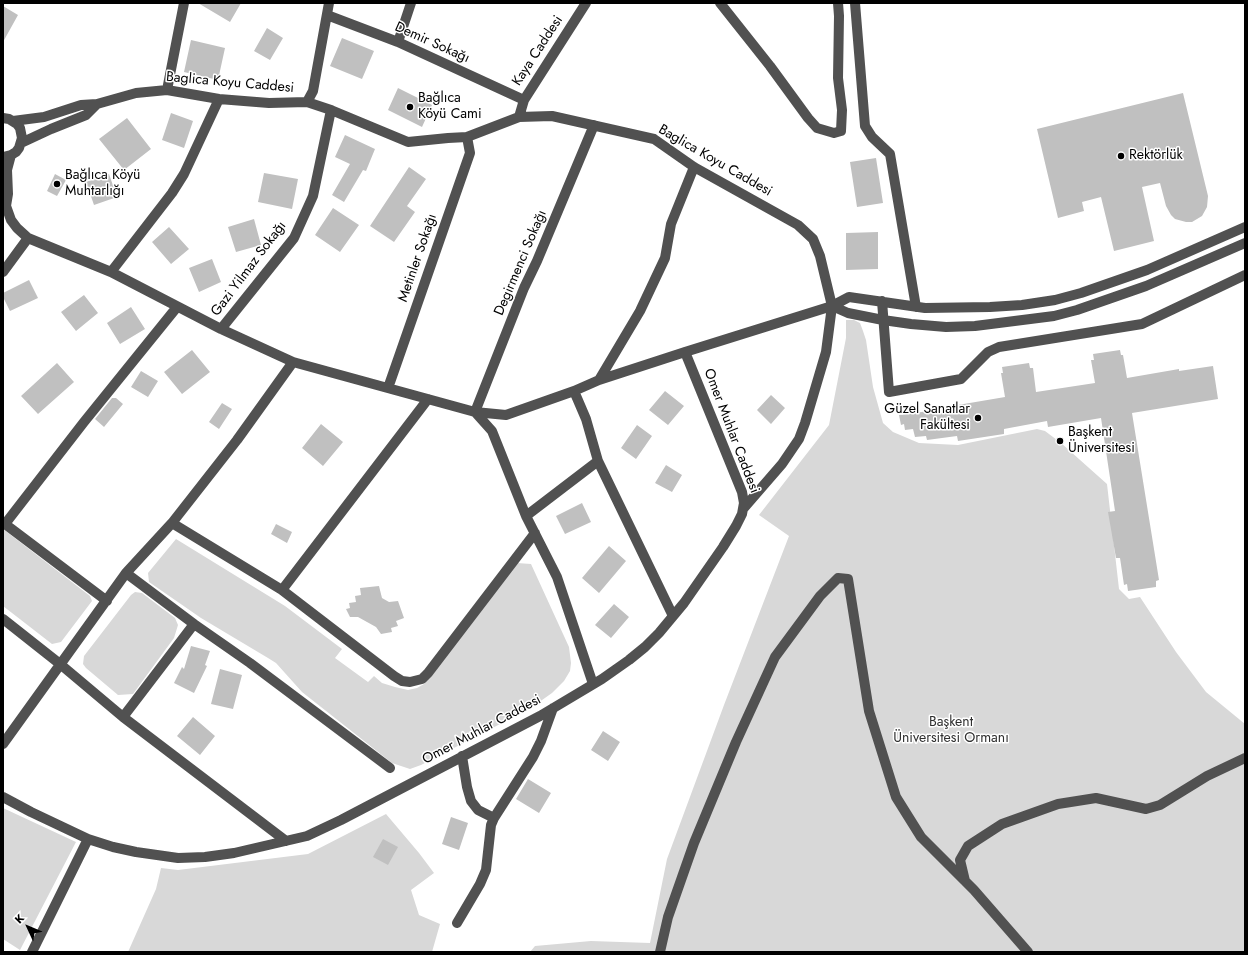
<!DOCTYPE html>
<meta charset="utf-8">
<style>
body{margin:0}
#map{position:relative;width:1248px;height:955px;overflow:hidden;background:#fff;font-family:Jost,sans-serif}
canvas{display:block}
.frame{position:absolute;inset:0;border:4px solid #000;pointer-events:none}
.north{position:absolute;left:8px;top:907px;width:40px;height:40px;-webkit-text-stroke:3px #fff;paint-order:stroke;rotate:314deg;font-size:11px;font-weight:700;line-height:16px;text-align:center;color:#000}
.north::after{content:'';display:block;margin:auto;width:14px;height:18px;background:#000;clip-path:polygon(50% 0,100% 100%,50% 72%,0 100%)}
</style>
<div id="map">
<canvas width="1248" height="955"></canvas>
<div class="frame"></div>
<div class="north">K</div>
</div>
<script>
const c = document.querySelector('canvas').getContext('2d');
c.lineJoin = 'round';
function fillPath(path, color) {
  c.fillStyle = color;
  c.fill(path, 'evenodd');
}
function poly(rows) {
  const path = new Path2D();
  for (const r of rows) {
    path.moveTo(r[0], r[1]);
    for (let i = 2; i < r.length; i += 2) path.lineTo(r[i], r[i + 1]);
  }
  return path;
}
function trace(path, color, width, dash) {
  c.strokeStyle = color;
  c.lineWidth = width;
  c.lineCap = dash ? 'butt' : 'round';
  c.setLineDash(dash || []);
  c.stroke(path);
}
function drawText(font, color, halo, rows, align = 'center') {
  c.font = font + ' Jost,sans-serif';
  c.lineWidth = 3;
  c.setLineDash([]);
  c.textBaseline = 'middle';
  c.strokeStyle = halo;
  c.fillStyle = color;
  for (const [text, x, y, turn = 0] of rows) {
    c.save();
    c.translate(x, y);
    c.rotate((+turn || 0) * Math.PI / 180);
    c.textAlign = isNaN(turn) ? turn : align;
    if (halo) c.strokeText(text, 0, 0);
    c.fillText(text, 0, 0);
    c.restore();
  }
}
const green = poly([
 [846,320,854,320,860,323,863,331,866,340,873,387,883,423,893,432,919,443,958,445,1037,429,1045,431,1061,443,1107,484,1119,589,1129,599,1140,597,1176,652,1206,692,1245,724,1245,952,530,952,535,946,591,941,650,943,667,859,724,705,789,536,759,515,829,425,846,338],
 [3,529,90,596,92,601,61,642,52,644,3,606],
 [176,539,285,606,342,649,335,658,368,682,374,676,382,683,395,687,408,690,417,688,424,684,432,675,517,563,531,564,569,647,571,663,570,671,564,681,552,693,535,705,504,722,421,765,410,769,392,763,302,692,276,663,268,658,201,618,149,582,148,573],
 [135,592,142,593,175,618,178,625,174,638,133,694,118,695,86,668,83,664,84,656,131,595],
 [3,808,76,842,20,950,3,939],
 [386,814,419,853,434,873,411,890,419,915,440,924,432,952,128,952,156,889,161,868,178,870,308,854]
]);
const building = poly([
 [198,3,241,3,230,22],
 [3,6,18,15,3,42],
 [267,28,283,38,270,60,254,51],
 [342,38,374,51,362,79,330,66],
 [191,40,225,48,218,80,184,72],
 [398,88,432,105,422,127,388,110],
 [1183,93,1208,196,1207,207,1202,216,1192,222,1186,222,1175,219,1171,215,1166,206,1160,183,1142,187,1154,241,1114,251,1101,197,1082,202,1084,211,1058,218,1037,129],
 [171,113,193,121,184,148,162,140],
 [127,118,151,149,124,170,99,139],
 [345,135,375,149,366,171,363,170,344,202,332,195,350,164,335,157],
 [876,158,883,203,857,207,850,162],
 [409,167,426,179,407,206,415,212,394,242,370,226],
 [264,173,298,179,292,209,258,202],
 [55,174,66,180,57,196,47,191],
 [109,174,117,197,94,205,86,182],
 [333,208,359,225,340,252,315,235],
 [254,219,261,245,236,252,228,227],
 [169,227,189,249,171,264,152,242],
 [878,232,878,269,846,270,846,233],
 [212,259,221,282,199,292,189,268],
 [29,280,38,298,10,311,3,297,3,293],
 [84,295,98,313,76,331,61,312],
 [131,307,145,329,120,344,107,323],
 [192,350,210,372,182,394,164,372],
 [1120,350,1121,355,1123,355,1127,378,1179,369,1179,371,1213,366,1218,399,1132,413,1159,580,1156,581,1156,587,1128,591,1127,584,1124,585,1120,558,1116,558,1108,512,1115,511,1101,418,1048,427,1047,421,1004,429,1004,434,958,441,957,436,927,440,926,436,915,437,913,429,905,430,904,424,901,425,899,415,952,408,952,406,1005,397,1001,373,1003,373,1002,367,1029,363,1030,368,1033,368,1036,392,1095,383,1091,360,1094,360,1093,354],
 [57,363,74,382,38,414,21,396],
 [141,371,158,381,148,397,131,387],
 [665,391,684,406,668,425,649,410],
 [771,395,785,408,771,424,757,410],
 [112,398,116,398,123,404,104,427,95,419],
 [222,403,232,409,219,429,209,422],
 [321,424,343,442,323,466,302,448],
 [637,425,652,436,636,459,621,448],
 [666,465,682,475,672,492,655,483],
 [582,503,591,522,565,534,556,516],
 [276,524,292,532,287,543,271,534],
 [609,546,626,561,599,593,582,578],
 [379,586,382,598,389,602,398,601,404,618,396,621,398,626,391,628,392,632,381,634,376,627,358,617,350,617,346,609,350,608,349,603,356,602,355,596,361,595,360,588],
 [614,604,629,617,611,638,595,625],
 [191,646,210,651,205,665,207,666,194,693,174,683,182,667,184,669],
 [220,669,242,675,233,709,211,704],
 [193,717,215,736,200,755,177,736],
 [603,731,620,742,608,761,591,750],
 [528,779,551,793,539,813,516,799],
 [451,817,468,823,459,850,442,844],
 [383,839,398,847,388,865,373,857]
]);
const minor = poly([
 [720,3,770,66,808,118,817,128,834,133,841,131,842,110,838,78,839,16,838,3],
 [855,3,865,126,872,137,890,154,916,307],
 [327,15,398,42,524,100],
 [398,42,411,3],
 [167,90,184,3],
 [307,102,313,91,329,3],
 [519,117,524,100,586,3],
 [3,118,9,119,17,124,20,128,22,138,19,148,16,152,11,155,3,157],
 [13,121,44,117,81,105,97,104,136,93,167,90,219,99,269,103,307,102,331,110,408,142,448,138,467,137,519,117,552,116,654,139,694,167,798,225,813,239,820,256,832,306,826,352,805,423,799,439,782,464,743,509],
 [21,143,51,129,86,115,97,104],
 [3,204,6,206,11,220,17,228,28,238,111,272,221,329,293,362,475,412,506,415,574,391,599,380,685,352,832,306,849,297,925,308,990,307,1022,305,1055,300,1081,293,1147,270,1245,227],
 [6,206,8,194,7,170,11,155],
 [3,272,28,238],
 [111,272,172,193,184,174,219,99],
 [882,301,889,392,961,379,988,352,999,347,1142,324,1245,275],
 [832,306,848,313,883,320,911,324,946,327,975,326,1054,316,1077,310,1146,286,1245,243],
 [221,329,294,238,313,196,331,110],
 [599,380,640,311,665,258,671,224,694,167],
 [388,388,470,153,467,137],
 [598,461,673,616],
 [526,516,598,461,586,419,574,391],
 [172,523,282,590,394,676,402,681,410,682,422,679,428,673,535,533],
 [126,573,194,624,250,663,390,768],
 [282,590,428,399],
 [107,601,5,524,84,422,177,307],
 [3,619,60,664,123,717,286,841],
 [593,684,557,577,526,516,492,431,475,412,524,288,537,261,594,125],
 [123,717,194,624],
 [3,744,126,573,172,523,237,440,293,362],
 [462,756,467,787,471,801,478,810,494,818],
 [3,797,31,812,88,839,113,847,136,852,178,858,205,857,234,853,307,836,341,820,540,716,602,679,629,660,645,647,659,633,684,603,723,547,736,526,742,514,744,503,742,492,685,352],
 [965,881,960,860,968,846,1002,824,1058,804,1096,798,1146,809,1160,805,1207,776,1245,758],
 [457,923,480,884,486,870,491,825,494,818,533,757,541,741,553,708],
 [32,952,88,839],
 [660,952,668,917,694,843,736,742,775,657,820,596,838,578,848,579,869,711,896,797,921,837,974,890,1028,952]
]);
const markers = [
 [410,107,4,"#000"],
 [1121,156,4,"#000"],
 [57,184,4,"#000"],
 [978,418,4,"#000"],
 [1060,441,4,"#000"]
];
const streetNames = [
 ["Demir Sokağı",432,43,24],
 ["Kaya Caddesi",538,51,-57],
 ["Baglica Koyu Caddesi",230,83,5],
 ["Baglica Koyu Caddesi",715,161,30],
 ["Metinler Sokağı",418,258,-71],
 ["Degirmenci Sokağı",521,263,-67],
 ["Gazi Yilmaz Sokağı",249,269,-53],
 ["Omer Muhlar Caddesi",731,431,69],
 ["Omer Muhlar Caddesi",482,730,-28]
];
const poiNames = [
 ["Bağlıca",418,99],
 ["Köyü Cami",418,115],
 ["Rektörlük",1129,156],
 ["Bağlıca Köyü",65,176],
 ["Muhtarlığı",65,192],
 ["Güzel Sanatlar",970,410,"right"],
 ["Fakültesi",970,426,"right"],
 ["Başkent",1068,433],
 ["Üniversitesi",1068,449]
];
const parkNames = [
 ["Başkent",951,723],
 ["Üniversitesi Ormanı",951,739]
];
fillPath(green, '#d8d8d8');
fillPath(building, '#c0c0c0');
trace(minor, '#515151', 10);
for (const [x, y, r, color] of markers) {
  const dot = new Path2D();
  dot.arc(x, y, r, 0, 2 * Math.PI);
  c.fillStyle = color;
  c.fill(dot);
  trace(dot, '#fff', 1.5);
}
drawText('14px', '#000', '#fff', streetNames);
drawText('14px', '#000', '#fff', poiNames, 'left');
drawText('14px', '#2f2f2f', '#fff', parkNames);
</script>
